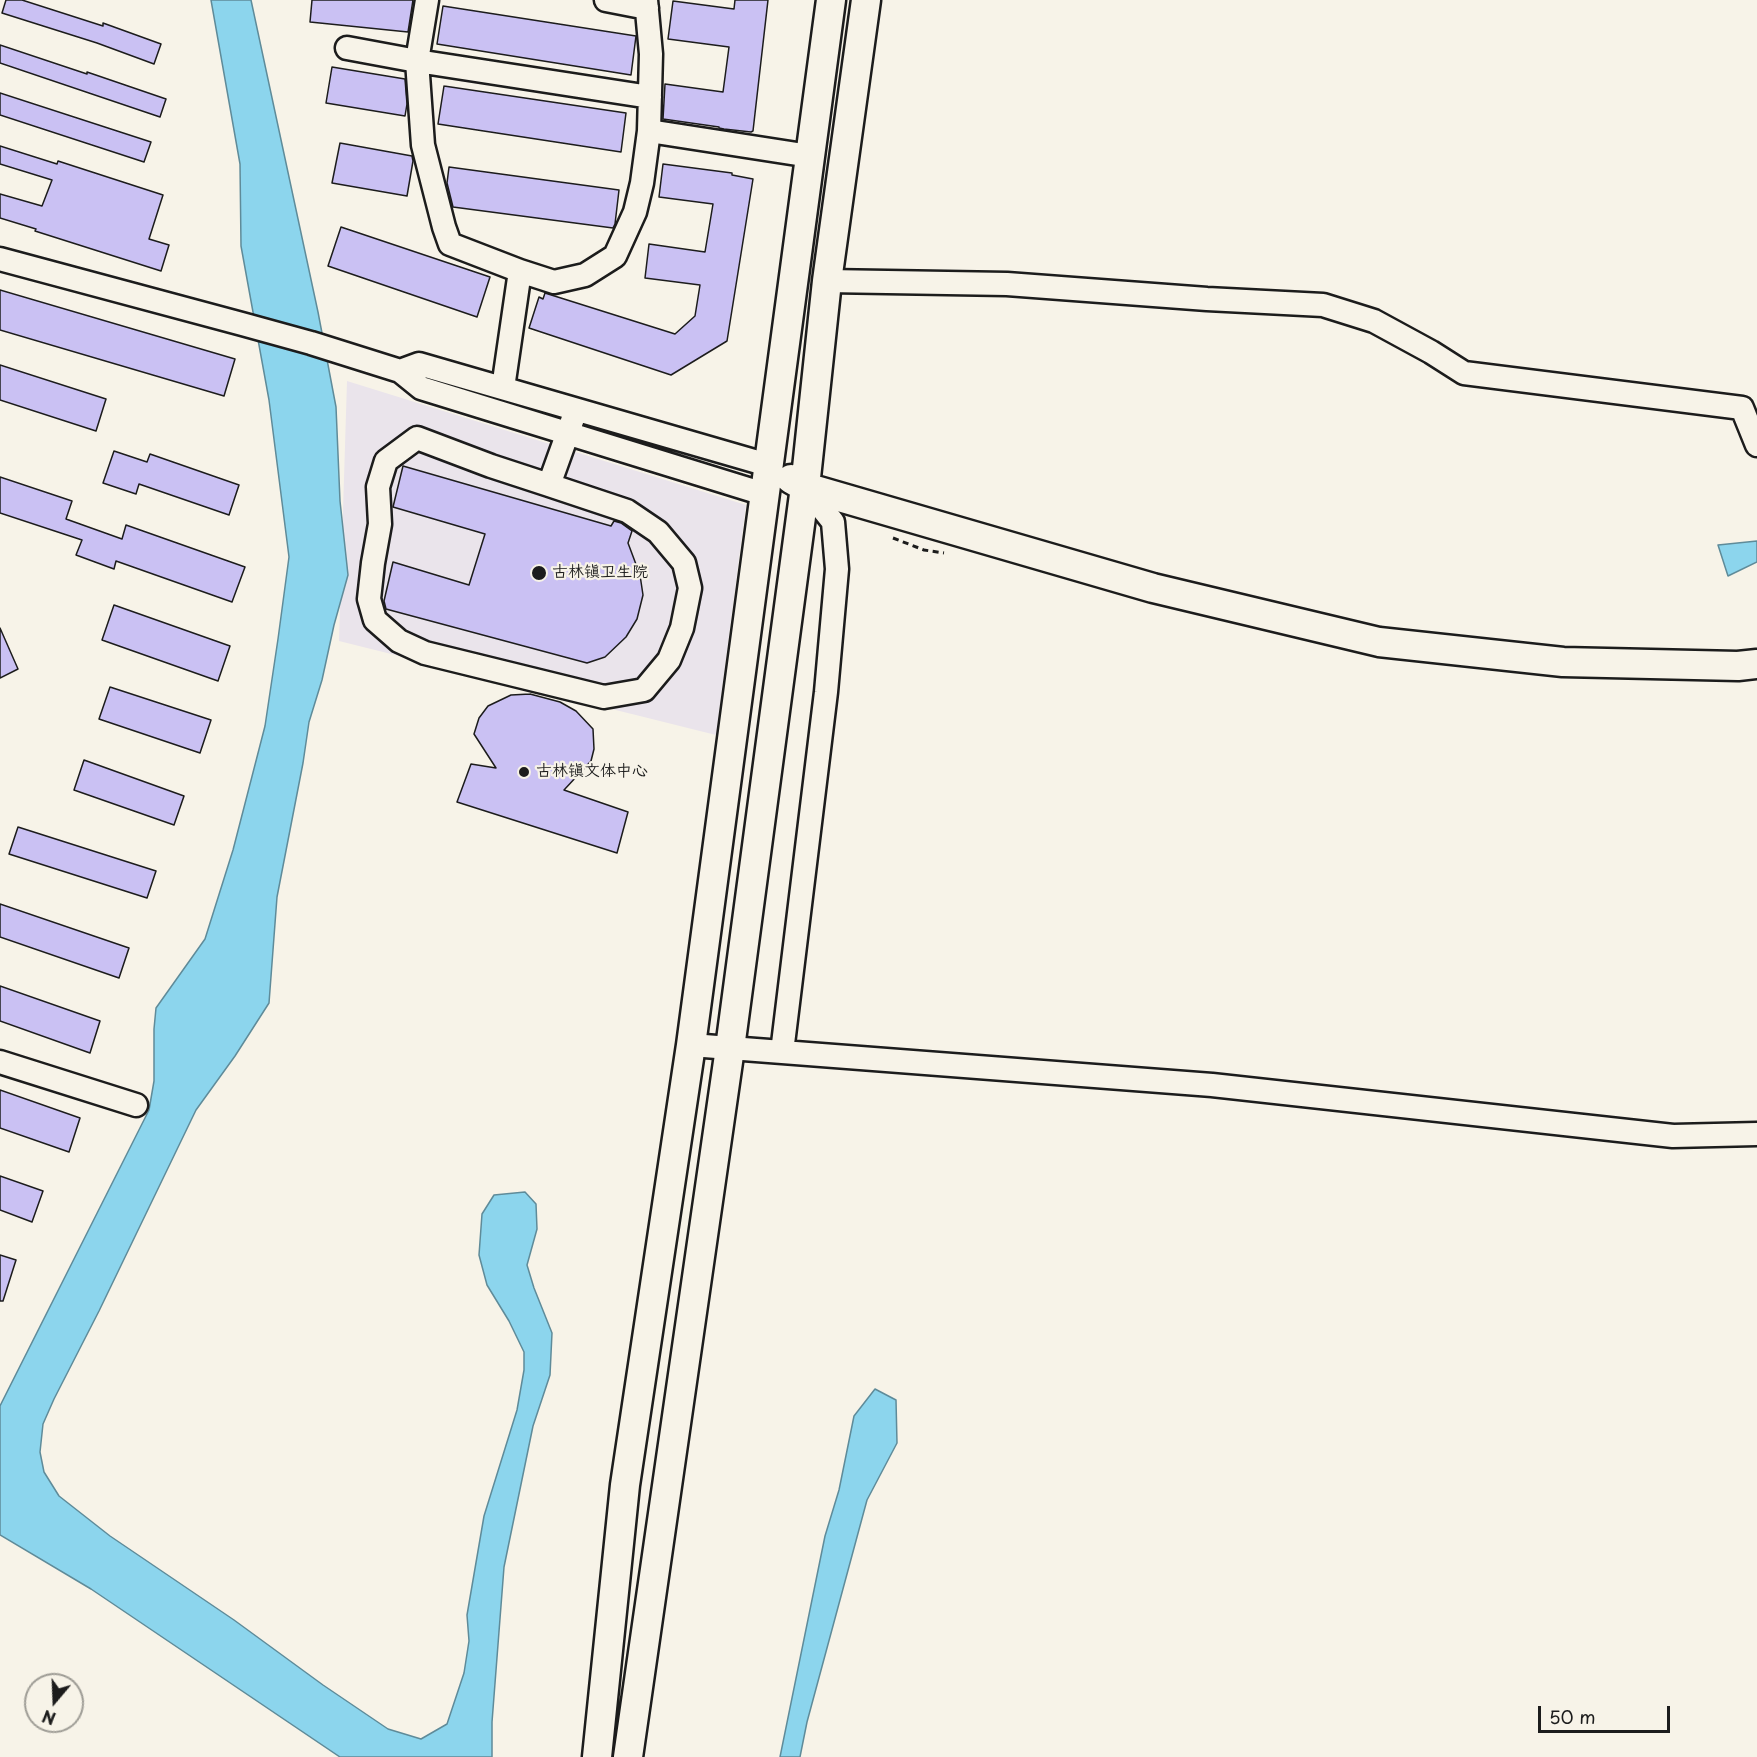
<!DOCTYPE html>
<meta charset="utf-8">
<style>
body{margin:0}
#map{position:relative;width:1757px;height:1757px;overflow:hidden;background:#f7f3e8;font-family:"Playpen Sans",sans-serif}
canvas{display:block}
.north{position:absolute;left:24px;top:1673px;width:60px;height:60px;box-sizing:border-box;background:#f7f3e8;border:2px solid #9f9d96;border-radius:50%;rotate:199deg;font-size:16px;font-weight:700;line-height:24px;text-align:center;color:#1c1c1c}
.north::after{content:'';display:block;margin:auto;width:21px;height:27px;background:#1c1c1c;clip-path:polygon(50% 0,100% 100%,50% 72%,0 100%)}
.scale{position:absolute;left:1538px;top:1706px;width:132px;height:27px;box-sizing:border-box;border:3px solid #1c1c1c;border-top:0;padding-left:8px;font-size:18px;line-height:21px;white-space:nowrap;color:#1c1c1c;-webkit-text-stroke:4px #f7f3e8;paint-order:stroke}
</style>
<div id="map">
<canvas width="1757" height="1757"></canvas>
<div class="north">N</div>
<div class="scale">50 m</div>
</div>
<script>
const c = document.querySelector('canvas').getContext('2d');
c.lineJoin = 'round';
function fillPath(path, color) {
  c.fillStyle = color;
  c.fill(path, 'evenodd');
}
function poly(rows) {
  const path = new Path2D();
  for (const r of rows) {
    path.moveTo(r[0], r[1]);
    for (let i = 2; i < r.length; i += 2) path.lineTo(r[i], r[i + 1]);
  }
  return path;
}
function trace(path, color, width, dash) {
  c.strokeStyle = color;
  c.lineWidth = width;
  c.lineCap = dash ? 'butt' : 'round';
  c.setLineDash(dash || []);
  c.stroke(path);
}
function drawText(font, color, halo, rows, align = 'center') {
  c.font = font + ' "Playpen Sans","LXGW WenKai TC",sans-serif';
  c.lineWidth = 4.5;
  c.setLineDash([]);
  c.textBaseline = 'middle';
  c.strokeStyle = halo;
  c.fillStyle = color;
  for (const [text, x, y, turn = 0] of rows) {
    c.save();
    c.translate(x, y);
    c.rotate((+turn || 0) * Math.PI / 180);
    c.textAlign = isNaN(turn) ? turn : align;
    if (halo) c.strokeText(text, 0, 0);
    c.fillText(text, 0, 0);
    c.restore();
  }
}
const built = poly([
 [347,381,746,505,716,735,339,641]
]);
const water = poly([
 [211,0,251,0,318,312,336,407,340,501,348,575,334,625,322,680,309,722,303,763,277,897,269,1003,235,1056,196,1110,99,1311,54,1399,43,1424,40,1452,44,1472,59,1496,110,1536,234,1620,323,1685,388,1729,421,1739,447,1724,464,1673,469,1641,467,1615,484,1516,517,1410,524,1370,524,1352,509,1321,487,1285,479,1255,482,1214,494,1195,525,1192,536,1204,537,1229,527,1265,534,1288,552,1333,550,1375,533,1426,504,1567,492,1722,492,1757,340,1757,91,1589,0,1535,0,1406,149,1110,154,1081,154,1029,156,1008,205,939,233,850,265,726,278,639,289,557,269,400,241,246,240,164,211,0],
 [1757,541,1757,562,1728,576,1718,545,1757,541],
 [875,1389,896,1400,897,1443,867,1500,807,1722,800,1757,780,1757,825,1536,839,1490,854,1416,875,1389]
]);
const building = poly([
 [6,0,22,0,103,26,103,23,161,44,154,64,97,43,2,13,6,0],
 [312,0,413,0,408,32,310,22,312,0],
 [735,0,768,0,753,131,751,132,724,129,719,128,719,127,663,119,665,84,723,92,729,47,668,39,673,1,734,9,735,0],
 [443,6,636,36,631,75,437,44,443,6],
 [0,45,87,74,87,72,166,99,160,117,0,63,0,45],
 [332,67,405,79,407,104,405,116,326,103,332,67],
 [444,86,626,113,621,152,438,124,444,86],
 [0,93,151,142,144,162,0,115,0,93],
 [340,143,412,156,413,161,407,196,332,183,340,143],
 [0,146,57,164,58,161,163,195,149,239,169,245,161,271,35,231,36,229,0,218,0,194,42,206,52,180,0,164,0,146],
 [663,164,732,173,732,175,753,179,727,341,671,375,529,328,539,297,543,299,545,293,675,334,695,316,700,285,645,278,649,244,705,252,713,204,659,197,663,164],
 [449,167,619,190,615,224,613,228,453,207,447,183,449,167],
 [341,227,490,277,477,317,328,266,341,227],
 [0,290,235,359,224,396,0,330,0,290],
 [0,365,106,399,96,431,0,400,0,365],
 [114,451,147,462,150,454,239,485,229,515,139,484,136,494,103,483,114,451],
 [403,466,611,526,614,521,621,523,632,531,628,543,640,575,643,595,637,619,626,637,605,657,587,663,386,609,384,601,393,562,469,585,485,534,393,507,403,466],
 [0,477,72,501,66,519,122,539,126,525,245,567,232,602,116,561,114,569,76,555,82,540,0,513,0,477],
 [114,605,230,646,218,681,102,640,114,605],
 [0,628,18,669,0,678,0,628],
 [110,687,211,720,200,753,99,719,110,687],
 [530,694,560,702,576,711,593,729,594,749,591,761,564,790,628,812,617,853,457,802,471,764,496,768,474,734,479,718,488,706,511,695,530,694],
 [84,760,184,796,174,825,74,790,84,760],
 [18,827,156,871,147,898,9,854,18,827],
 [0,904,129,948,119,978,0,937,0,904],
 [0,986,100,1021,90,1053,0,1021,0,986],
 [0,1090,80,1118,69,1152,0,1128,0,1090],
 [0,1176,43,1191,32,1222,0,1210,0,1176],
 [0,1255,16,1260,3,1301,0,1301,0,1255]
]);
const path = poly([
 [893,538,924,550,944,553]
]);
const minor = poly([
 [427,0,417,61,423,145,444,227,450,244,520,271,503,388],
 [606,0,647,8],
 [347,48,417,61,650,97],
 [649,131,810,156],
 [0,259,242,324,311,343,400,371,419,364,768,465],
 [520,271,554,282,585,275,615,256,635,212,642,183,649,131,651,54,646,0],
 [827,281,1007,284,1207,299,1323,305,1374,321,1431,352,1464,373,1742,408,1757,445],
 [400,371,421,388,764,494],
 [549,485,627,511,658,532,684,563,690,588,682,628,669,660,644,690,604,697,425,653,399,641,375,620,369,599,373,563,380,524,378,487,386,461,417,438,491,466,549,485,576,410],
 [691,1045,1212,1085,1673,1136,1757,1134],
 [782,1052,826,692,837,569,833,522,805,487],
 [0,1062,136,1105]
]);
const major = poly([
 [791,479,805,487,1153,588,1379,642,1563,662,1738,666,1757,664],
 [597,1757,625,1485,691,1045,831,0],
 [628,1757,730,1048,805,487,827,281,866,0]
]);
const markers = [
 [539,573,8,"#1c1c1c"],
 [524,772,6,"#1c1c1c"]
];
const poiNames = [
 ["古林镇卫生院",552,573],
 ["古林镇文体中心",536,772]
];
fillPath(built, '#eae4eb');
fillPath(water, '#8cd5ed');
trace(water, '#5f8b99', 1.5);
fillPath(building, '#cac1f3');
trace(building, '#1c1c1c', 1.5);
trace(minor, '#1c1c1c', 27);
trace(major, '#1c1c1c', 33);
trace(path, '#1c1c1c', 3, [6, 4.5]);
trace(minor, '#f7f3e8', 22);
trace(major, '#f7f3e8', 28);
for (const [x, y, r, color] of markers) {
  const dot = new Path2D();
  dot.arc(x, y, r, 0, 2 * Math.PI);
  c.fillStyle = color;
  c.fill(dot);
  trace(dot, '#f7f3e8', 2);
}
drawText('16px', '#1c1c1c', '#f7f3e8', poiNames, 'left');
</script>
